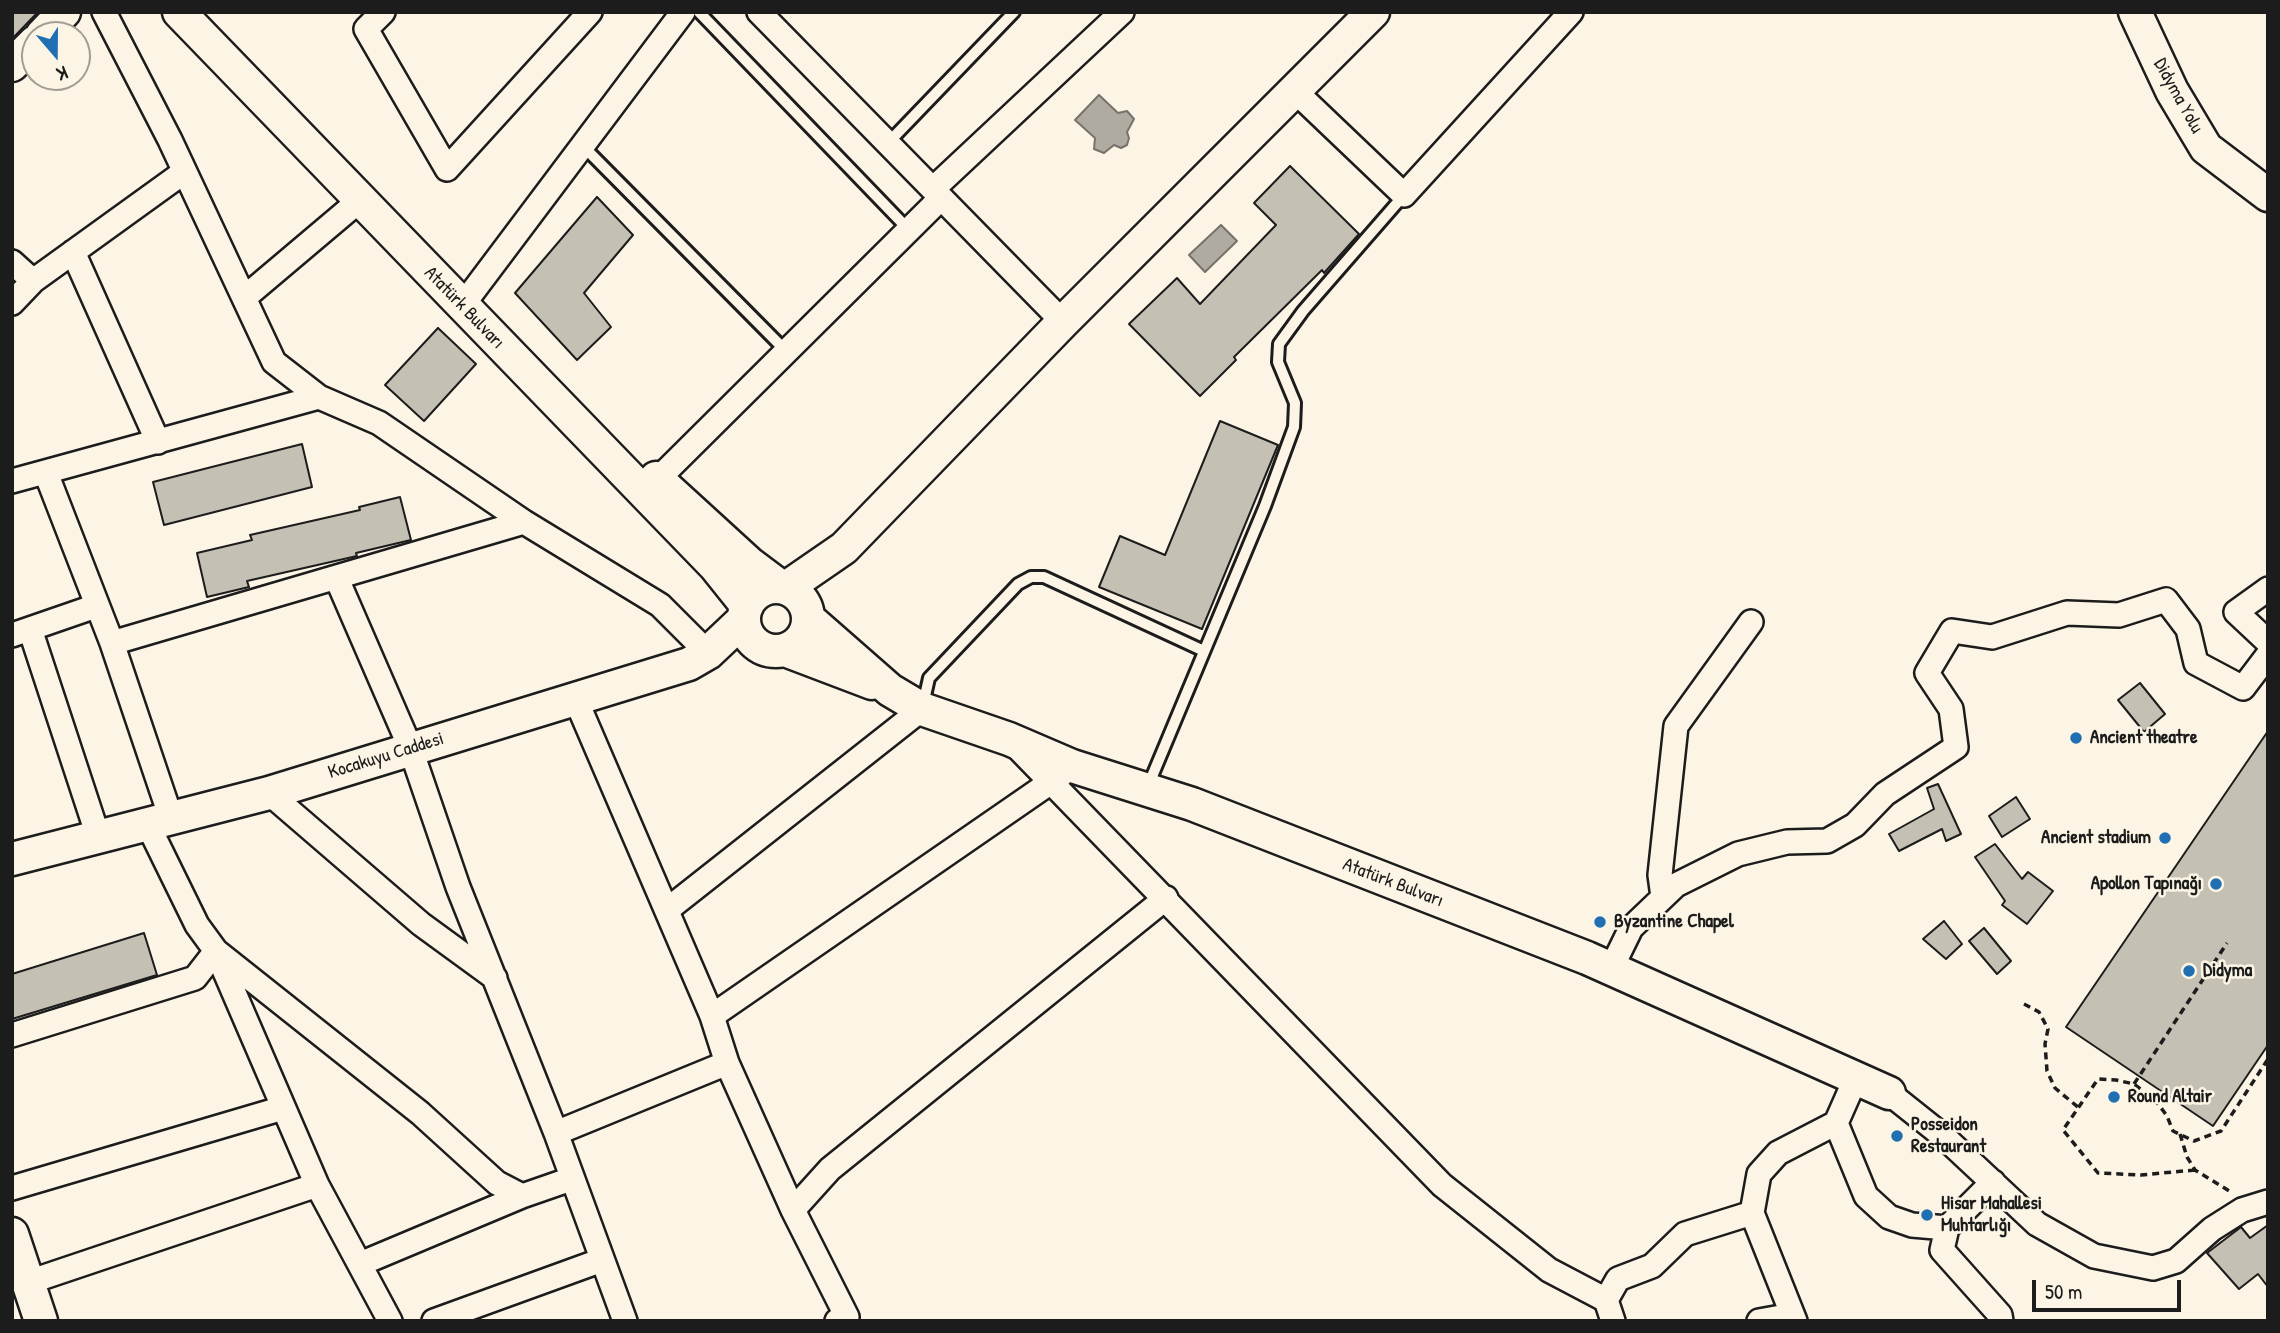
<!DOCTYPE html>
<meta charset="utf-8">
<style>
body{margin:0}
#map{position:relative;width:2280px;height:1333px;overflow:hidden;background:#fcf5e5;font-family:"Patrick Hand",sans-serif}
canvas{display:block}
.frame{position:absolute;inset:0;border:14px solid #1c1c1c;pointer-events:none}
.north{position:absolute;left:21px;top:21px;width:70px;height:70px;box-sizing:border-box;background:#fcf5e5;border:2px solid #a29e95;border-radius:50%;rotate:160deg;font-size:19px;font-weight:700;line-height:28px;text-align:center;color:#1c1c1c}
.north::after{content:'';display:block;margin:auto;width:24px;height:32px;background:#1f6fb2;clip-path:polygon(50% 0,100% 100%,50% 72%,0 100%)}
.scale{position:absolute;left:2032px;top:1280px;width:149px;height:32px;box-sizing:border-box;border:4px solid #1c1c1c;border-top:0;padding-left:9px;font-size:21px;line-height:24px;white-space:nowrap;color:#1c1c1c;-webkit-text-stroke:5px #fcf5e5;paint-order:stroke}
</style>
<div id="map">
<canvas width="2280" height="1333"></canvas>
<div class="frame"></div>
<div class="north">K</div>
<div class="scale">50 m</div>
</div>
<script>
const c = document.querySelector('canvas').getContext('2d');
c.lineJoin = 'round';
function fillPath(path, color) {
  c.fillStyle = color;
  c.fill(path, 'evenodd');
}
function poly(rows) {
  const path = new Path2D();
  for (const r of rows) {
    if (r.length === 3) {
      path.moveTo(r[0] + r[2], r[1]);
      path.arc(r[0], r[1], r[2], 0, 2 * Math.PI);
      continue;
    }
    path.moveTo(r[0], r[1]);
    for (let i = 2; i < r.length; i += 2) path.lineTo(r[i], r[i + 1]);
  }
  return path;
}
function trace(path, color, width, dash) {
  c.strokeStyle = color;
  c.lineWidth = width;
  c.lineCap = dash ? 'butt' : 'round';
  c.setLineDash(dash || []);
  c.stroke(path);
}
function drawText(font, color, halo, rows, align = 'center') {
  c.font = font + ' "Patrick Hand",sans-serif';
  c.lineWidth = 5;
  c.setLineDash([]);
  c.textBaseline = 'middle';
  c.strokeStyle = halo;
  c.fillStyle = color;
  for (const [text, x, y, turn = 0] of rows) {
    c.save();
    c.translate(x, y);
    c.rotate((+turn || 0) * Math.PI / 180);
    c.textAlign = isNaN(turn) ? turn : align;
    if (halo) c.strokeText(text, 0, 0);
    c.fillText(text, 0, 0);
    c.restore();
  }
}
const water = poly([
 [1099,95,1118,113,1127,111,1134,119,1127,132,1129,138,1127,145,1121,148,1114,145,1104,153,1094,149,1095,138,1075,120,1099,95],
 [1221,225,1237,241,1205,272,1189,255,1221,225]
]);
const building = poly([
 [12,12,38,12,12,39,12,12],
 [1290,166,1359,234,1324,273,1322,270,1234,357,1236,360,1200,396,1129,324,1177,278,1200,304,1276,225,1254,203,1290,166],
 [597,197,633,235,584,293,611,327,577,360,515,293,597,197],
 [438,328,476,364,424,421,385,385,438,328],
 [1220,421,1278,445,1202,629,1099,587,1120,536,1165,555,1220,421],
 [302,444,312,487,164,525,153,482,302,444],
 [400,497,411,540,356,553,357,556,247,581,249,587,207,597,197,553,252,540,250,535,360,510,359,507,400,497],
 [2140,683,2165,714,2144,732,2118,700,2140,683],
 [2268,731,2268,1045,2213,1126,2066,1027,2268,731],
 [1938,784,1961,834,1946,841,1942,829,1899,851,1889,834,1934,809,1927,788,1938,784],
 [2016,797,2030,819,2002,837,1989,816,2016,797],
 [1995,844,2022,879,2028,872,2053,891,2027,924,2002,905,2005,901,1975,857,1995,844],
 [1944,921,1962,944,1946,959,1923,939,1944,921],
 [1984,928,2011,961,1997,974,1969,941,1984,928],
 [144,933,157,975,12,1019,12,974,144,933],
 [2268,1225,2268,1287,2258,1274,2239,1289,2207,1253,2241,1227,2250,1238,2268,1225]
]);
const path = poly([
 [2024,1004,2039,1012,2048,1029,2045,1044,2047,1071,2055,1088,2079,1108],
 [2134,1084,2227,943],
 [2180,1134,2187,1157,2195,1170,2231,1192],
 [2195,1170,2141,1175,2098,1173,2063,1130,2098,1079,2116,1080,2134,1084,2156,1101,2167,1116,2173,1131,2194,1141,2221,1131,2268,1059]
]);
const lane = poly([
 [699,12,909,230],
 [888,143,1014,12],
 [583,146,786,351],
 [923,705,929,678,1018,584,1031,577,1044,577,1204,651],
 [1148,786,1265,506,1294,427,1295,403,1278,362,1279,344,1303,311,1404,195]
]);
const street = poly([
 [104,12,170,140,274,362,319,397,379,423,524,522,660,605,708,653],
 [383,12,366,29,447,169,590,12],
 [759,12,1063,322],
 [1296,92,1404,195,1571,12],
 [933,189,1122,12],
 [73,252,158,442],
 [12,262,33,281],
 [471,294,683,12],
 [244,298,360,200],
 [12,303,33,281,184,172],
 [46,473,112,643,171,818],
 [657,480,941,198],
 [12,481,319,397],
 [337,579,410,747,458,887,556,1133,625,1321],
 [2268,589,2236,612,2268,642],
 [30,629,98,836],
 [12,635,96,606],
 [112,643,524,522],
 [576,700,712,1016,727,1063,793,1210,847,1317,837,1321],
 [1016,746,1442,1185,1549,1270,1606,1300,1613,1321],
 [269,793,421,924,495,978],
 [147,823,197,925,216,951,420,1113,497,1183,522,1196,571,1179],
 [1663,897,1660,875,1676,726,1751,622],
 [667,910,922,709],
 [1611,969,1631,928,1676,885,1738,854,1787,842,1827,841,1855,825,1885,794,1956,747,1951,709,1927,673,1952,631,1992,637,2067,613,2119,615,2166,600,2188,629,2196,663,2243,688,2268,655],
 [712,1016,1061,775],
 [12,1035,195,978,216,951,317,1185,390,1321],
 [1889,1093,1943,1136,2037,1224,2094,1256,2153,1268,2176,1261,2212,1229,2242,1210,2268,1202],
 [1836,1123,1866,1196,1889,1217,1912,1225,1947,1228],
 [556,1133,727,1063],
 [1993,1182,1947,1228,1942,1250,2000,1315,2001,1321],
 [12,1188,283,1108],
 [793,1210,830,1169,1166,898],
 [360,1264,522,1196],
 [26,1283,317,1185],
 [1606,1300,1618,1279,1652,1266,1685,1234,1752,1213],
 [434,1321,602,1260],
 [1759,1321,1792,1315],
 [1795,1321,1752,1213,1759,1174,1778,1153,1836,1123,1855,1080]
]);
const secondary = poly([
 [179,12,715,566,747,606],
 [2135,12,2172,91,2206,148,2268,195],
 [42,35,64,12],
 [12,65,35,42],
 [656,478,749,563,781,587],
 [776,619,32],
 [786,588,844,548,1063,322,1373,12],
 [809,619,890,690,922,709,1009,739,1072,766,1192,804,1587,958,1889,1093],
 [785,650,872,683],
 [12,859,269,793,689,664,708,653,744,619],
 [12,1234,41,1321]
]);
const markers = [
 [2076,738,7,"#1f6fb2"],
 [2165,838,7,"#1f6fb2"],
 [2216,884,7,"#1f6fb2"],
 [1600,922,7,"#1f6fb2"],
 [2189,971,7,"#1f6fb2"],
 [2114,1097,7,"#1f6fb2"],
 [1897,1136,7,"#1f6fb2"],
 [1927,1215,7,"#1f6fb2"]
];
const streetNames = [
 ["Didyma Yolu",2178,96,61],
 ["Atatürk Bulvarı",464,308,46],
 ["Kocakuyu Caddesi",386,756,-17],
 ["Atatürk Bulvarı",1393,883,21]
];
const poiNames = [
 ["Ancient theatre",2090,738],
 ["Ancient stadium",2151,838,"right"],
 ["Apollon Tapınağı",2202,884,"right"],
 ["Byzantine Chapel",1614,922],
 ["Didyma",2203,971],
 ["Round Altair",2128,1097],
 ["Posseidon",1911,1125],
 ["Restaurant",1911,1147],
 ["Hisar Mahallesi",1941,1204],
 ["Muhtarlığı",1941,1226]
];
fillPath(water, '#b0aba1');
trace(water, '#75726c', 2);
fillPath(building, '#c4c0b3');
trace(building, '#1c1c1c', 2);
trace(lane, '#1c1c1c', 16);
trace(street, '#1c1c1c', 28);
trace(secondary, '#1c1c1c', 37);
trace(path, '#1c1c1c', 3.5, [7, 5]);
trace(lane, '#fcf5e5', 10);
trace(street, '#fcf5e5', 23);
trace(secondary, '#fcf5e5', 32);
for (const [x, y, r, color] of markers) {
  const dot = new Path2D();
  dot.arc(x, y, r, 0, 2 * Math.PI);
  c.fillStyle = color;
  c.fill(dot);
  trace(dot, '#fcf5e5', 2.5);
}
drawText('19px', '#1c1c1c', '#fcf5e5', streetNames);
drawText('bold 19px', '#1c1c1c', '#fcf5e5', poiNames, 'left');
</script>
